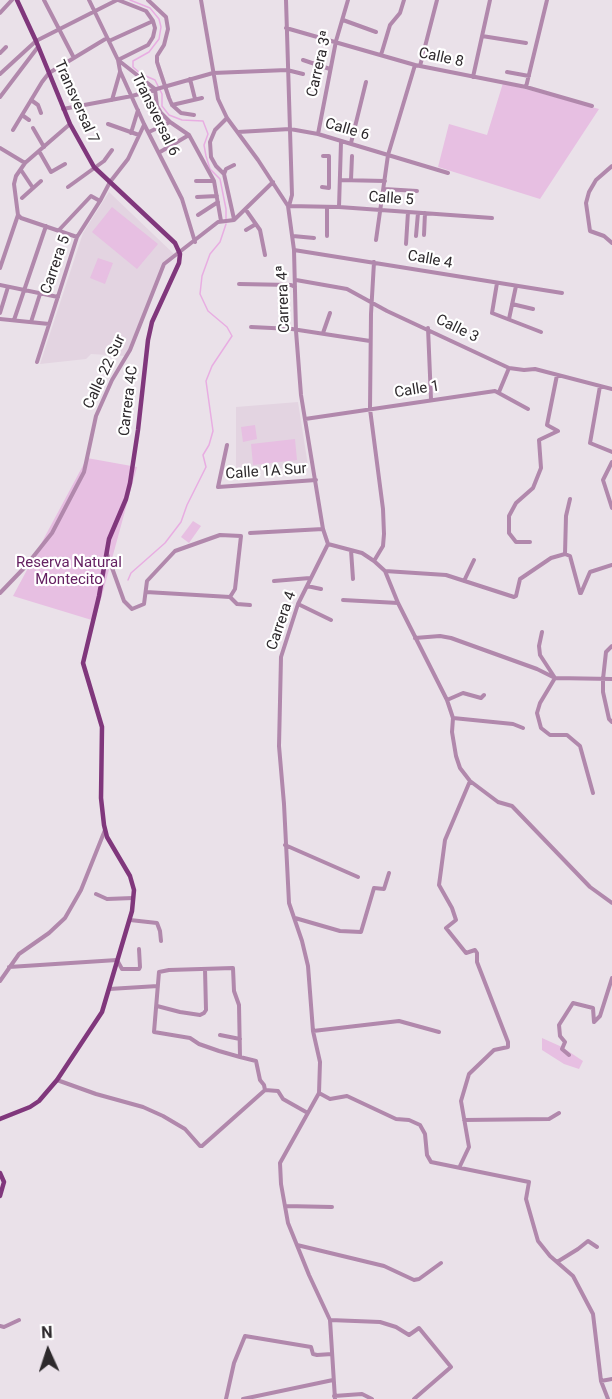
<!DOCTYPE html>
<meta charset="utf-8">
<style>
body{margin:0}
#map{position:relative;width:612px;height:1399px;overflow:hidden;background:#eae1e9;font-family:Roboto,sans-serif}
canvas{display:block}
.north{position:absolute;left:18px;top:1321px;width:60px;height:60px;-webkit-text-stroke:4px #fff;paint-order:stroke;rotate:357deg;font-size:16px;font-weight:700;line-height:24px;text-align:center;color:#2d292c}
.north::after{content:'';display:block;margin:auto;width:21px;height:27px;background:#2d292c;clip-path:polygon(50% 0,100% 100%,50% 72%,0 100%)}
</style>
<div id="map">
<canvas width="612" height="1399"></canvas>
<div class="north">N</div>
</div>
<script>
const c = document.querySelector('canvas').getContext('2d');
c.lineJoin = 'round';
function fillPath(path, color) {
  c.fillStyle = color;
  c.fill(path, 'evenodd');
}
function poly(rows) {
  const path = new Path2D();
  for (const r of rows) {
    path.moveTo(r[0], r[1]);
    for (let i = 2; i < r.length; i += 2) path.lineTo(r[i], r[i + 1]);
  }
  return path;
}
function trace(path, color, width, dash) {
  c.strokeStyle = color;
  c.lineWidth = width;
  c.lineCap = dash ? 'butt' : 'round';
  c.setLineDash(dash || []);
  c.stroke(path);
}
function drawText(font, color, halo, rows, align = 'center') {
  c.font = font + ' Roboto,sans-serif';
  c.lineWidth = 4.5;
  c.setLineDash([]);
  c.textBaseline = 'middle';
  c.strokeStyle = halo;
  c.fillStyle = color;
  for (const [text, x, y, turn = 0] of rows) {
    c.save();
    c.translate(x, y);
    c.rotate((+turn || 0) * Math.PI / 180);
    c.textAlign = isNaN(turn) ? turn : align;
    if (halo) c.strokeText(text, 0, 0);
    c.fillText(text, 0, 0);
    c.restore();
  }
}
const built = poly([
 [109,192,175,255,163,263,141,321,125,356,91,354,86,359,40,364,83,233],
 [298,402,308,466,261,470,236,477,236,407]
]);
const green = poly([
 [503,83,599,109,540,199,438,167,449,124,487,135],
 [112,207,158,244,137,269,92,232],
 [98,258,113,263,105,284,90,278],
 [255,425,257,439,243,442,241,427],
 [295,439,297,460,253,465,251,444],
 [87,458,137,467,95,621,13,596],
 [193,521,201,526,189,543,181,537],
 [542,1038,562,1047,583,1061,579,1069,564,1064,542,1050]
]);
const stream = poly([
 [130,0,150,8,159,19,161,27,159,39,149,52,133,61,133,67,141,74,155,80,162,94,162,106,169,115,182,120,203,121,208,134,204,145,206,156,210,169,220,179,226,209,226,219],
 [128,580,131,573,165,543,181,522,187,505,206,467,203,455,209,445,213,431,206,381,212,366,232,336,227,327,208,311,200,294,202,276,210,254,220,242,226,224]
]);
const minor = poly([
 [44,0,74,58],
 [89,0,118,60,120,71,144,124,182,199,195,242],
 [118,0,146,11,153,21,155,28,153,37,148,45,118,60],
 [148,0,166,17,168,29,164,45,157,56,157,62,169,98,172,105,181,113,194,115],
 [201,0,218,99,227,118,258,160,288,206,294,250,296,331,301,395,323,529,328,544],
 [286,0,292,195,289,206],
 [0,13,12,0],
 [343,20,376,32],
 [286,28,415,65,526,87,592,106],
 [482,36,526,43],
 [109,41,153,21],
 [0,53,6,47],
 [381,55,390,25,400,13,404,0],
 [118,60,155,89],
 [303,60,330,69],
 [420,66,437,0],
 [507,72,529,76],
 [0,74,36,41,117,0],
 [473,77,490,0],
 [190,79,195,99],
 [526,87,547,0],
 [155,89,157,106,161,113,170,122,189,135,214,181,221,221],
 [0,97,38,47],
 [31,100,38,105,41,113],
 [112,100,120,72],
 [172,105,202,98],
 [63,109,132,96,213,73,287,70,303,74],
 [22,115,29,120],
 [108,124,139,135],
 [33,128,44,147],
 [13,130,42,82,49,73,107,38],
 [149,132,170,122],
 [238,132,290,129,318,134,448,173],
 [131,133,138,110],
 [318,134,336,41,348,0],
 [351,143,366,82],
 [0,148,25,163],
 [39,151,51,172,65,164],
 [160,152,189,135],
 [612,166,596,180,589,192,586,203,590,231,604,236,612,243],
 [21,170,33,188],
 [224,174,216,166,211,157,210,142,215,130,227,118],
 [340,180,385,181],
 [351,180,352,156],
 [196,181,213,181],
 [68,187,104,161,112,150],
 [322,187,329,188,329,156,323,156],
 [384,189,417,191],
 [197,197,217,196],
 [22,198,41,181],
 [288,206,339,207,492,218],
 [327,207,327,236],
 [339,207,341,142],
 [246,210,260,230,265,255],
 [18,215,21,218,77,237],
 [198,215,218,202],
 [234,219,224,174,226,169,234,165],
 [59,230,91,196,100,201],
 [246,230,256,224],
 [424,235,425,213],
 [293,236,314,238],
 [416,236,418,213],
 [376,240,388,155,415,65],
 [406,244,408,212],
 [294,250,562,293],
 [0,268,18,215,14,184,16,176,25,163,70,124],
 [296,280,347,289,387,311,509,368,524,370,535,369,612,389],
 [497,283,492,313,541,332],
 [239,284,291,285,295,287],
 [0,285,58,297],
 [512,304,533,309],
 [0,313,8,287],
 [0,319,49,324],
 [509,319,516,286],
 [14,320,46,226],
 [31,322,40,294],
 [251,327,292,329,370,341],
 [428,328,431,399],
 [323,333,330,313],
 [37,362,77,237,100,201,110,182,128,159,144,125],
 [600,386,590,443,612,452],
 [499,392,509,368],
 [305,419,495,391,528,409],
 [227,445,218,487,316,480],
 [612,462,603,480,612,508],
 [250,533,323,529],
 [530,542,516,542,509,533,509,516,516,503,533,488,541,468,539,440,558,431,547,425,557,375],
 [328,544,298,604,281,657,279,746,284,804,289,903,302,941,308,966,313,1031,320,1062,319,1093,280,1163,281,1184,288,1223,309,1275,330,1320,335,1399],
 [328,544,362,553,374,561,385,571,398,603,447,700,453,718,452,732,456,756,460,768,470,781,498,802,512,806,590,887,612,903],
 [351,550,353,579],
 [107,554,124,601,132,609,144,604,147,581,175,551,220,535,241,536,235,589,230,597],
 [565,554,566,516,570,499],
 [374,561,383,546,384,534,383,509,370,409,371,314,374,262],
 [385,571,446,575,514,597,516,596,520,579,551,558,565,554,570,556,580,593],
 [274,581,310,578],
 [464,581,474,560],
 [307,586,321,589],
 [146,592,230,597],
 [0,593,25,567,52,533,84,472,96,416,112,380,130,350,164,264,218,222,234,220,273,182],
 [581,593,590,572,612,565],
 [230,597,237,604,250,605],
 [343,600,398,603],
 [298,604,331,620],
 [542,632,539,646,540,655,555,678,540,703,537,713,541,728,550,735,567,735,580,746,593,793],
 [415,638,440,636,451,638,537,669,555,678,612,679],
 [612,646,606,652,603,679,603,692,609,719,612,722],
 [447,700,463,693,481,698,484,695],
 [453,718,513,724,523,728],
 [285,845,358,877],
 [96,894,107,899,133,898],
 [295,918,340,931,361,932,374,888,384,889,389,873],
 [130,920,157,923,160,931,161,941],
 [9,967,117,960,122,969,139,969,140,967,139,949],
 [0,981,19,954,49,933,65,918,81,890,105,830],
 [109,989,158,986],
 [157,1006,180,1012,200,1015,204,1013,206,1010,205,969],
 [313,1031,399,1021,439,1032],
 [220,1035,240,1039],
 [569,1055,562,1049,565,1042,560,1036,559,1025,573,1003,593,1008,594,1022,600,1016,612,978],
 [240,1057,239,1005,234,991,233,968,169,970,159,972,154,1032,190,1038,199,1044,219,1051,240,1057,256,1061,260,1080,264,1085,265,1090],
 [57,1080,96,1094,143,1107,163,1116,185,1129,200,1146,202,1146,265,1090,278,1091,283,1099,306,1112],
 [319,1093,330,1099,347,1096,396,1119,409,1120,420,1125,425,1134,427,1155,431,1162,529,1182,526,1199,538,1241,550,1256,573,1276,593,1314,601,1381,608,1399],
 [464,1120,549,1119,559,1113],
 [460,1166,469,1147,461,1101,469,1074,494,1050,508,1047,508,1042,477,962,477,953,475,950,466,953,446,928,456,920,452,908,439,885,445,840,470,781],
 [285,1206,332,1207],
 [297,1245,384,1266,414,1280,419,1279,441,1263],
 [557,1262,578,1249,588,1241,597,1247],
 [330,1320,380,1322,396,1327,409,1335,419,1328,451,1367,414,1399],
 [0,1326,4,1327,19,1320],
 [601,1381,612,1379],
 [334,1396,362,1394,372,1399],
 [226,1399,234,1363,245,1336,311,1347,313,1354,317,1355,332,1354],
 [243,1399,333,1380]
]);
const major = poly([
 [0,1119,30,1107,39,1101,57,1080,102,1012,132,911,134,890,130,876,107,837,104,825,101,798,102,727,83,663,99,596,109,539,126,499,130,483,138,430,148,340,152,322,179,263,180,254,175,243,94,167,70,124,36,41,17,0],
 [0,1173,4,1182,0,1196]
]);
const streetNames = [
 ["Calle 8",441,58,12],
 ["Carrera 3ª",320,64,-77],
 ["Transversal 7",76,102,66],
 ["Transversal 6",155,115,64],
 ["Calle 6",347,130,16],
 ["Calle 5",391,199,4],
 ["Calle 4",430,260,10],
 ["Carrera 5",56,265,-71],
 ["Carrera 4ª",284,299,-92],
 ["Calle 3",457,329,26],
 ["Calle 22 Sur",105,372,-65],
 ["Calle 1",417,390,-9],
 ["Carrera 4C",129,401,-83],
 ["Calle 1A Sur",266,472,-4],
 ["Carrera 4",282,621,-71]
];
const parkNames = [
 ["Reserva Natural",69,563],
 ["Montecito",69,580]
];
fillPath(built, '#e3d4e1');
fillPath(green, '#e7bfe2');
trace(stream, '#e8ade2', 1.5);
trace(minor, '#b188ac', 4);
trace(major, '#80377c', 4.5);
drawText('15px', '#2d292c', '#fff', streetNames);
drawText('15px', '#652162', '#fff', parkNames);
</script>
